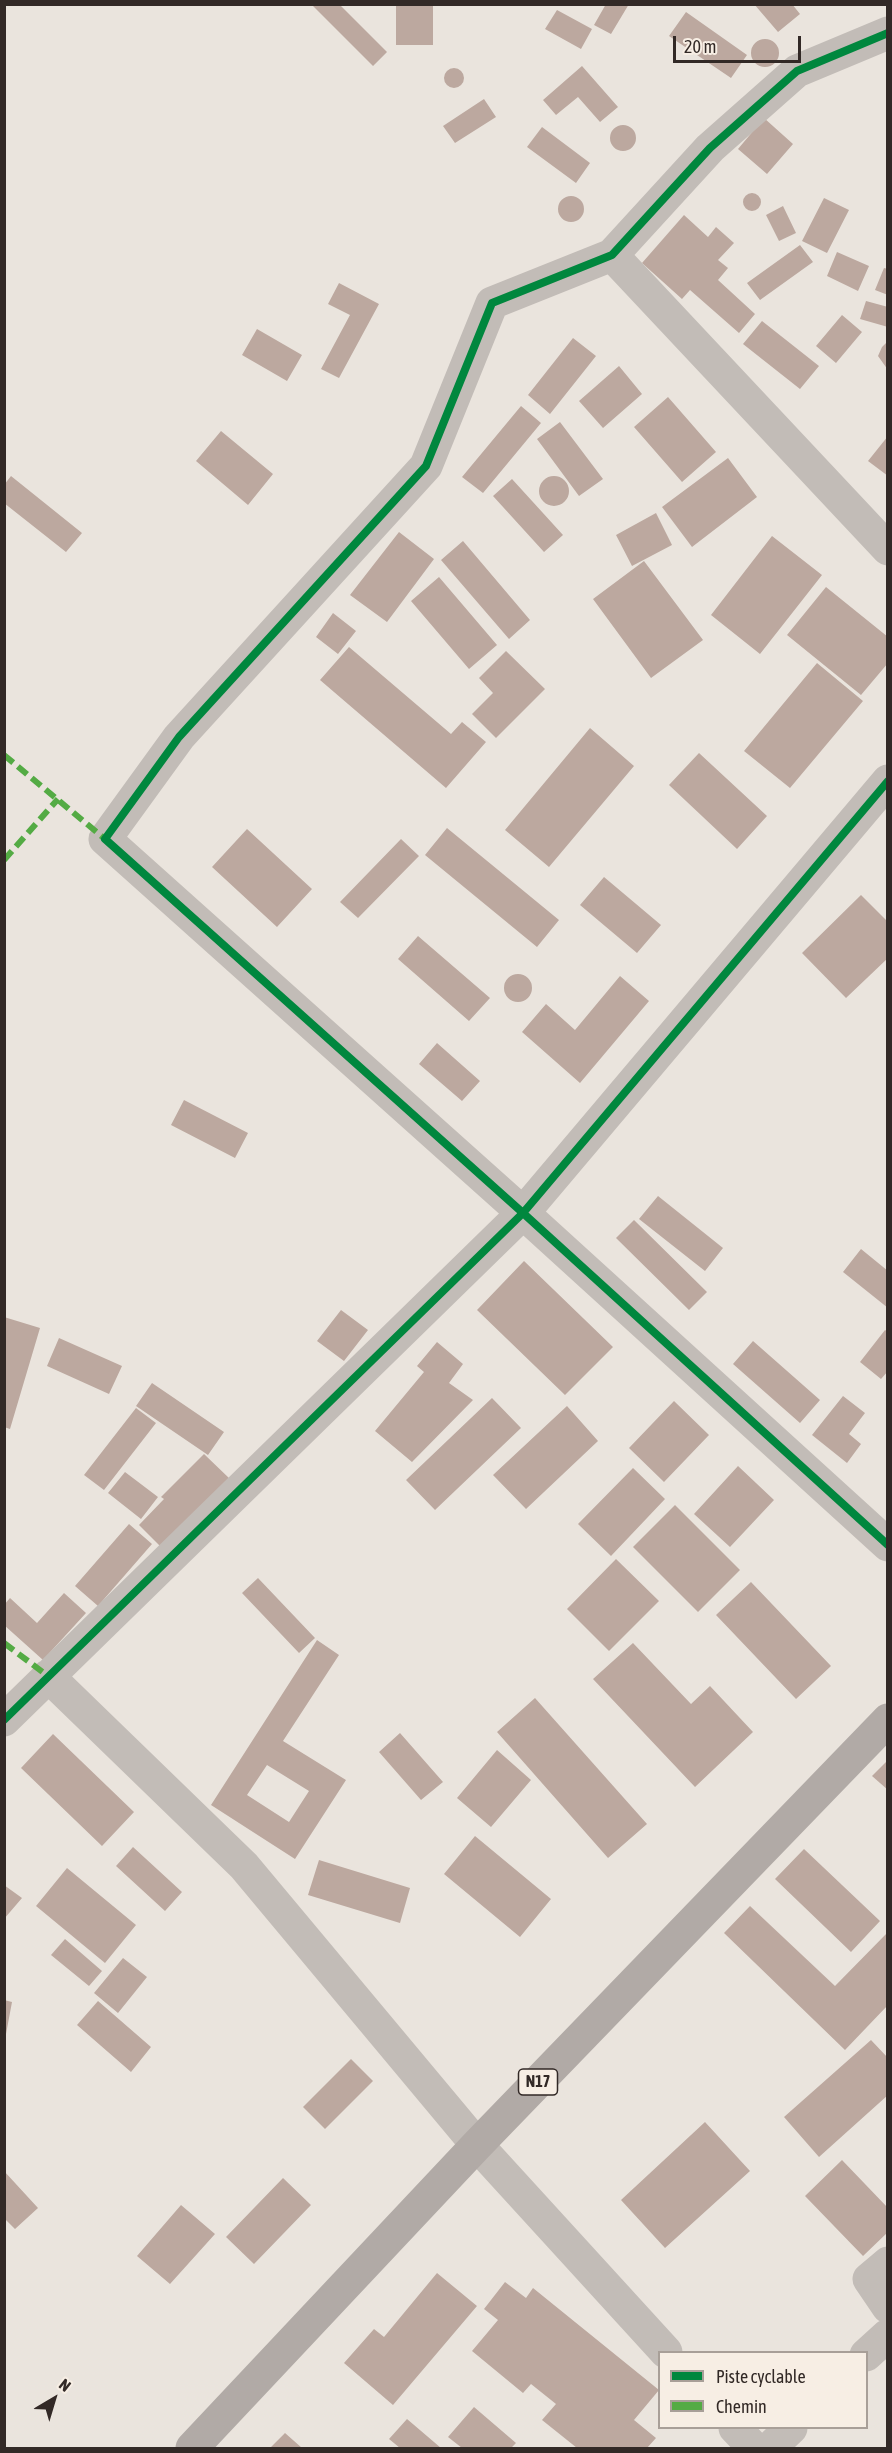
<!DOCTYPE html>
<style>
body{margin:0}
#map{position:relative;width:892px;height:2453px;overflow:hidden;background:#eae4dd;font-family:"Asap Condensed",sans-serif}
canvas{display:block}
.frame{position:absolute;inset:0;border:6px solid #322926;pointer-events:none}
.legend{position:absolute;left:658px;top:2351px;width:210px;height:78px;box-sizing:border-box;background:#f7eee4;border:2px solid #a89f98;margin:0;padding:8px 10px;list-style:none;font-size:18px;color:#322926}
.legend li{display:flex;align-items:center;gap:12px;height:30px}
.legend b{width:30px;border:2px solid #a89f98}
.north{position:absolute;left:24px;top:2369px;width:60px;height:60px;-webkit-text-stroke:4px #f7eee4;paint-order:stroke;rotate:38deg;font-size:16px;font-weight:700;line-height:24px;text-align:center;color:#322926}
.north::after{content:'';display:block;margin:auto;width:21px;height:27px;background:#322926;clip-path:polygon(50% 0,100% 100%,50% 72%,0 100%)}
.scale{position:absolute;left:673px;top:36px;width:128px;height:27px;box-sizing:border-box;border:3px solid #322926;border-top:0;padding-left:8px;font-size:18px;line-height:21px;white-space:nowrap;color:#322926;-webkit-text-stroke:4px #f7eee4;paint-order:stroke}
</style>
<div id="map">
<canvas width="892" height="2453"></canvas>
<div class="frame"></div>
<ul class="legend">
<li><b style="height:8px;background:#00873e"></b>Piste cyclable</li>
<li><b style="height:8px;background:#54ab44"></b>Chemin</li>
</ul>
<div class="north">N</div>
<div class="scale">20 m</div>
</div>
<script>
const c = document.querySelector('canvas').getContext('2d');
c.lineJoin = 'round';
function fillPath(path, color) {
  c.fillStyle = color;
  c.fill(path, 'evenodd');
}
function poly(rows) {
  const path = new Path2D();
  for (const r of rows) {
    if (r.length === 3) {
      path.moveTo(r[0] + r[2], r[1]);
      path.arc(r[0], r[1], r[2], 0, 2 * Math.PI);
      continue;
    }
    path.moveTo(r[0], r[1]);
    for (let i = 2; i < r.length; i += 2) path.lineTo(r[i], r[i + 1]);
  }
  return path;
}
function trace(path, color, width, dash) {
  c.strokeStyle = color;
  c.lineWidth = width;
  c.lineCap = dash ? 'butt' : 'round';
  c.setLineDash(dash || []);
  c.stroke(path);
}
function drawText(font, color, halo, rows, align = 'center') {
  c.font = font + ' "Asap Condensed",sans-serif';
  c.lineWidth = 4.5;
  c.setLineDash([]);
  c.textBaseline = 'middle';
  c.strokeStyle = halo;
  c.fillStyle = color;
  for (const [text, x, y, turn = 0] of rows) {
    c.save();
    c.translate(x, y);
    c.rotate((+turn || 0) * Math.PI / 180);
    c.textAlign = isNaN(turn) ? turn : align;
    if (halo) c.strokeText(text, 0, 0);
    c.fillText(text, 0, 0);
    c.restore();
  }
}
const building = poly([
 [311,4,339,4,387,52,373,66],
 [396,4,433,4,433,45,396,45],
 [606,4,629,4,611,34,594,25],
 [754,4,792,4,800,14,778,32],
 [557,10,592,29,581,49,545,29],
 [686,12,747,55,731,78,669,36],
 [765,53,14],
 [582,66,618,107,600,122,578,97,556,115,543,100],
 [454,78,10],
 [484,99,496,117,455,143,443,126],
 [764,118,793,144,767,174,738,149],
 [623,138,13],
 [542,127,590,163,576,183,527,147],
 [752,202,9],
 [571,209,13],
 [824,198,849,210,827,253,802,241],
 [783,206,796,233,779,241,766,215],
 [684,215,708,237,716,227,734,243,718,260,728,268,718,280,755,314,739,333,690,290,682,299,642,263],
 [800,245,813,262,760,300,747,283],
 [837,252,869,266,858,291,827,276],
 [884,268,888,269,888,295,875,290],
 [339,283,379,304,339,378,321,369,350,315,328,304],
 [866,301,888,307,888,327,860,319],
 [842,315,862,332,836,363,816,346],
 [762,321,819,366,800,389,743,344],
 [257,329,302,355,287,381,242,355],
 [573,338,596,356,550,414,528,395],
 [888,341,888,370,878,356,882,347],
 [619,366,642,394,603,428,579,401],
 [668,397,716,452,682,482,634,427],
 [521,406,541,423,483,493,462,477],
 [560,422,603,479,579,496,537,439],
 [221,431,273,474,248,505,196,461],
 [888,436,888,476,868,461],
 [728,458,757,497,692,547,662,507],
 [11,476,82,533,66,552,4,503,4,485],
 [554,491,15],
 [512,479,563,535,544,552,493,496],
 [656,513,672,545,632,566,616,535],
 [399,532,434,559,387,622,350,595],
 [772,536,822,575,760,654,711,615],
 [463,541,530,620,509,639,441,560],
 [644,561,703,640,651,678,593,599],
 [439,577,497,645,469,669,411,601],
 [826,587,888,637,888,663,861,695,787,635],
 [333,613,356,631,338,654,316,637],
 [349,647,451,734,462,722,486,742,446,788,320,680],
 [506,651,545,689,496,738,472,714,493,693,479,678],
 [817,663,863,701,790,788,744,751],
 [590,728,634,766,549,867,505,830],
 [699,753,767,816,737,849,669,785],
 [447,828,559,920,537,947,425,855],
 [247,829,312,889,277,927,212,867],
 [401,839,419,856,358,918,340,902],
 [604,877,661,925,637,953,580,905],
 [861,895,888,922,888,958,846,998,802,953],
 [418,936,490,998,469,1021,398,959],
 [518,988,14],
 [620,976,649,1001,580,1083,522,1032,546,1004,575,1030],
 [437,1043,480,1081,462,1101,419,1064],
 [184,1100,248,1133,235,1158,171,1125],
 [658,1196,723,1248,705,1271,639,1219],
 [634,1220,707,1292,689,1310,616,1238],
 [861,1249,888,1271,888,1308,843,1272],
 [524,1261,613,1347,565,1395,477,1310],
 [341,1310,368,1330,344,1361,317,1341],
 [4,1317,40,1328,10,1429,4,1427],
 [885,1330,888,1332,888,1371,881,1379,860,1362],
 [59,1338,122,1366,109,1394,47,1366],
 [753,1341,820,1400,800,1423,733,1364],
 [437,1342,463,1364,449,1383,473,1400,412,1462,375,1431,424,1372,417,1366],
 [152,1383,224,1432,208,1455,136,1406],
 [843,1396,865,1413,849,1434,861,1444,847,1463,812,1435],
 [492,1398,521,1428,435,1510,406,1480],
 [674,1401,709,1435,664,1482,629,1448],
 [567,1406,598,1441,526,1509,493,1475],
 [136,1408,156,1423,104,1490,84,1475],
 [204,1454,230,1479,162,1548,139,1525,164,1499,161,1497],
 [738,1466,774,1500,730,1547,694,1514],
 [633,1468,665,1499,611,1556,578,1524],
 [125,1472,158,1497,141,1519,108,1493],
 [675,1505,740,1570,698,1612,633,1547],
 [129,1524,152,1544,98,1606,75,1586],
 [616,1559,659,1601,609,1651,567,1609],
 [258,1578,315,1638,299,1653,242,1593],
 [751,1582,831,1666,796,1699,716,1615],
 [64,1593,86,1613,43,1660,4,1625,4,1605,10,1598,37,1623],
 [317,1640,339,1655,283,1741,346,1780,295,1859,211,1805],
 [267,1765,309,1791,289,1822,247,1795],
 [633,1643,691,1704,710,1686,753,1732,695,1787,593,1679],
 [535,1698,647,1824,608,1858,497,1732],
 [400,1733,443,1782,421,1800,379,1752],
 [53,1734,134,1812,102,1846,21,1768],
 [497,1750,531,1780,491,1827,457,1798],
 [888,1760,888,1790,872,1776],
 [475,1836,551,1899,520,1937,444,1874],
 [133,1847,182,1892,165,1911,116,1866],
 [804,1849,880,1921,851,1952,775,1879],
 [319,1860,410,1888,400,1923,308,1895],
 [67,1868,136,1925,105,1963,36,1906],
 [4,1885,22,1898,4,1919],
 [750,1906,835,1986,888,1932,888,2005,845,2050,724,1933],
 [65,1939,102,1971,89,1986,51,1955],
 [123,1958,147,1977,118,2013,94,1993],
 [4,2000,12,2002,6,2034,4,2033],
 [98,2001,151,2047,131,2072,77,2025],
 [871,2040,888,2058,888,2095,819,2157,784,2117],
 [351,2059,373,2081,325,2129,303,2107],
 [705,2122,750,2171,665,2248,621,2200],
 [842,2160,888,2208,888,2232,863,2256,805,2196],
 [4,2171,38,2208,15,2229,4,2218],
 [283,2178,311,2205,254,2264,226,2237],
 [181,2205,215,2234,170,2284,137,2256],
 [437,2273,477,2306,393,2405,344,2363,374,2329,384,2337],
 [505,2282,526,2298,533,2288,659,2390,634,2420,656,2438,647,2448,577,2448,542,2420,556,2404,531,2384,523,2393,472,2351,498,2320,484,2309],
 [474,2407,516,2443,511,2448,462,2448,448,2437],
 [407,2419,441,2448,400,2448,389,2439],
 [285,2433,302,2448,270,2448]
]);
const minor = poly([
 [888,33,797,71,710,148,612,255,492,303,426,466,179,737,105,839,523,1213,888,1545],
 [612,255,888,549],
 [48,1676,244,1866,477,2145,666,2352],
 [4,1720,523,1213,888,781],
 [888,2263,869,2279,888,2307],
 [866,2355,888,2335],
 [735,2428,754,2448],
 [770,2448,791,2428]
]);
const primary = poly([
 [192,2448,477,2145,888,1720]
]);
const quiet = poly([
 [4,755,105,839],
 [4,860,58,799],
 [4,1643,48,1676]
]);
const cycleway = poly([
 [888,33,797,71,710,148,612,255,492,303,426,466,179,737,105,839,523,1213,888,1545],
 [4,1720,523,1213,888,781]
]);
const shields = [
 [538,2082,39]
];
const shieldNames = [
 ["N17",538,2082]
];
fillPath(building, '#bca89f');
trace(minor, '#c2bcb7', 33);
trace(primary, '#b1aaa6', 33);
trace(quiet, '#54ab44', 6, [12, 6]);
trace(cycleway, '#00873e', 8);
for (const [x, y, w] of shields) {
  const box = new Path2D();
  box.roundRect(x - w / 2, y - 13, w, 26, 4.5);
  c.fillStyle = '#f7eee4';
  c.fill(box);
  trace(box, '#322926', 1.5);
}
drawText('bold 16px', '#322926', null, shieldNames);
</script>
